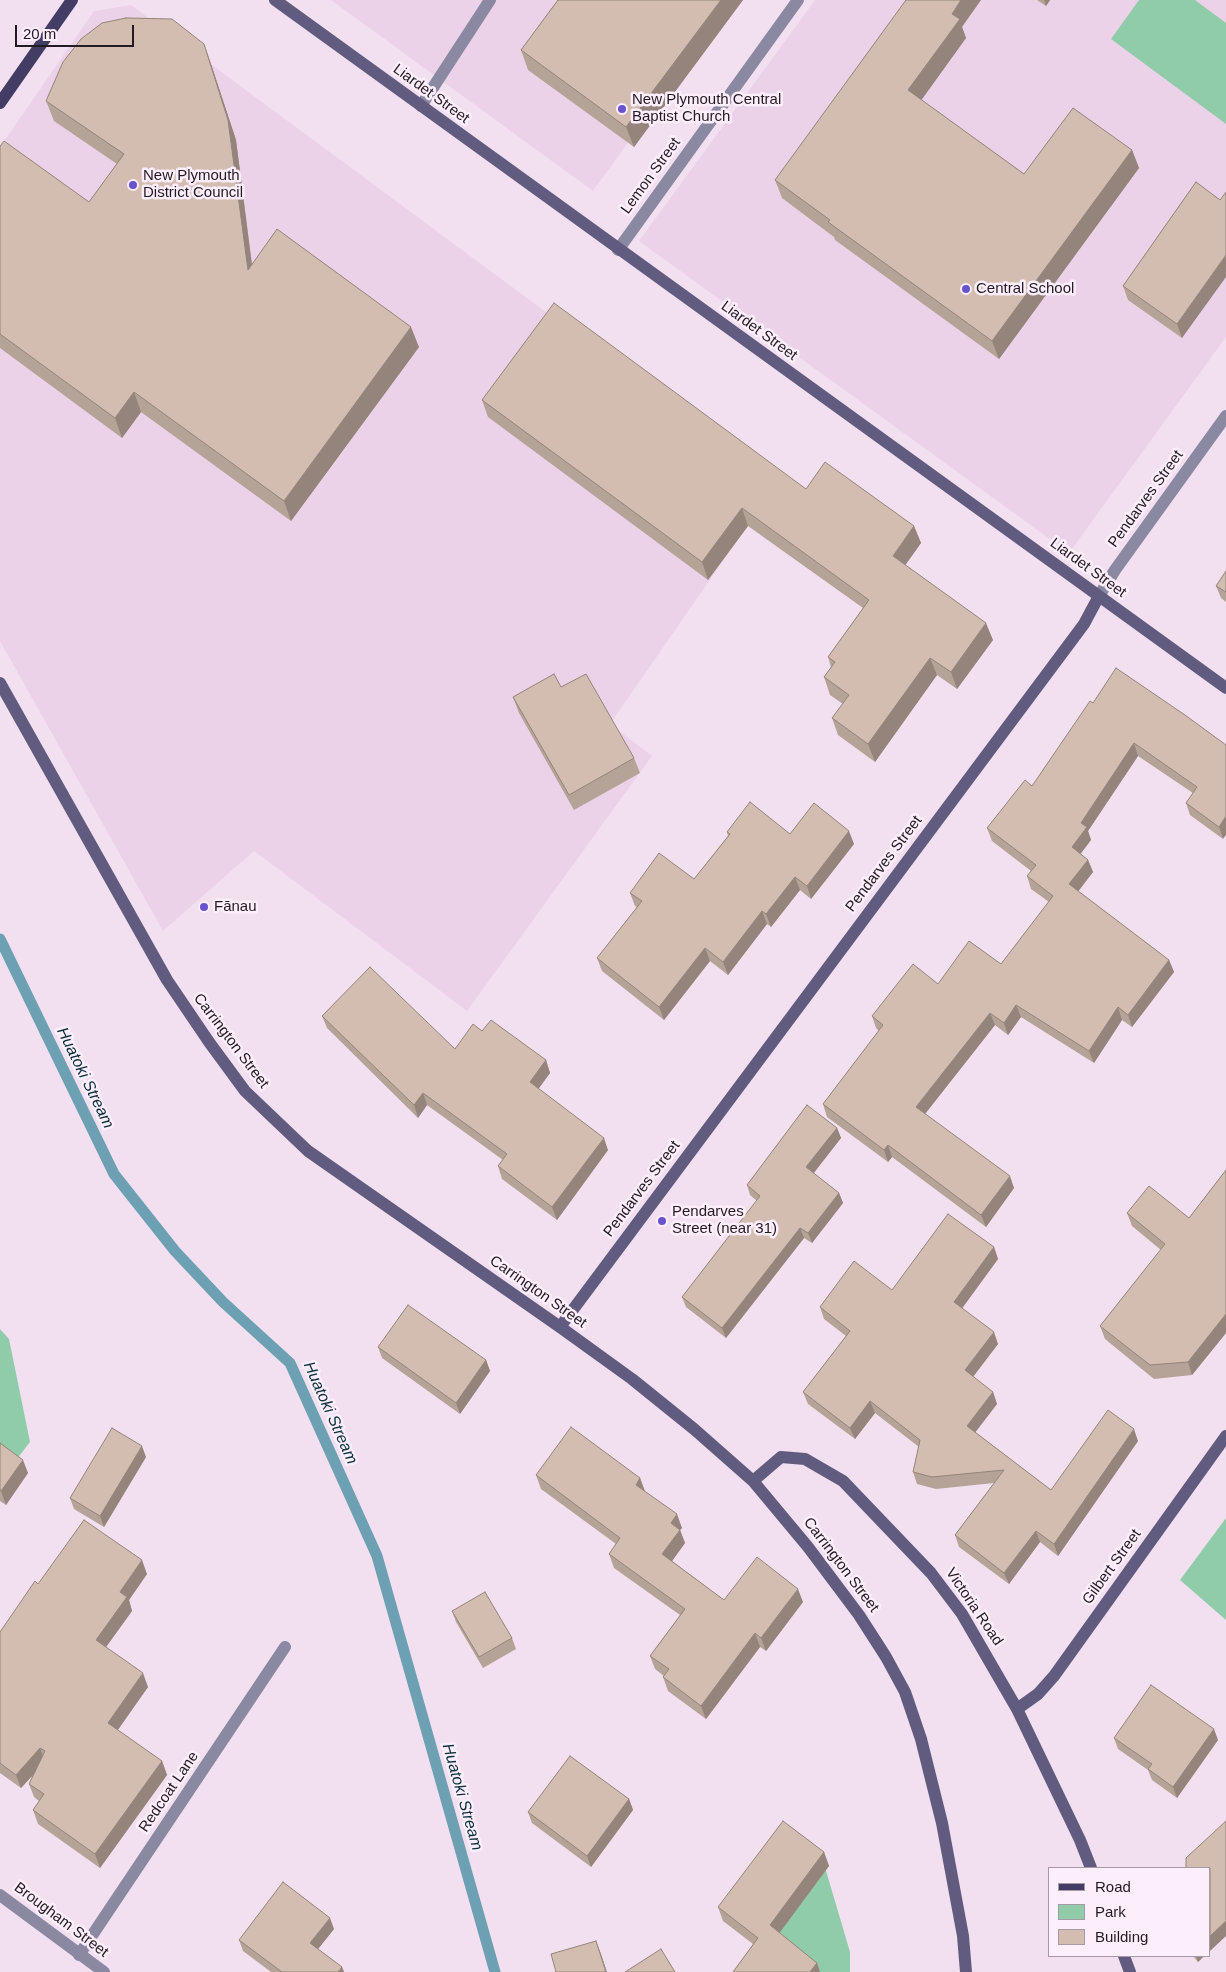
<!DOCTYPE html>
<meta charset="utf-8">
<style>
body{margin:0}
#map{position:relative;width:1226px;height:1972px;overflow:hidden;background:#f2e0f1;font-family:Helvetica,sans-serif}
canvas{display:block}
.legend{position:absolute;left:1048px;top:1867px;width:162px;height:90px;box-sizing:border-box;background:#fdeefc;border:1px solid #a59aa5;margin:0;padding:6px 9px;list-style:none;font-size:15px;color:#221c22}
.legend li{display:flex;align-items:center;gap:10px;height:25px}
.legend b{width:25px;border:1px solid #a59aa5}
.scale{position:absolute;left:15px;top:25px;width:119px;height:22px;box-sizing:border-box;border:2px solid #221c22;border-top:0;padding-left:6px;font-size:15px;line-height:18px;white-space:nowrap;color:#221c22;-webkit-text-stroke:4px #fdeefc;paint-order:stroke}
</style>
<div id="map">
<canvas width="1226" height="1972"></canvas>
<ul class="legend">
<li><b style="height:6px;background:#433d66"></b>Road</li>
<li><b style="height:14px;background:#90ccaa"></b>Park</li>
<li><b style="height:14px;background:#d3bdb0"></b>Building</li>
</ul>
<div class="scale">20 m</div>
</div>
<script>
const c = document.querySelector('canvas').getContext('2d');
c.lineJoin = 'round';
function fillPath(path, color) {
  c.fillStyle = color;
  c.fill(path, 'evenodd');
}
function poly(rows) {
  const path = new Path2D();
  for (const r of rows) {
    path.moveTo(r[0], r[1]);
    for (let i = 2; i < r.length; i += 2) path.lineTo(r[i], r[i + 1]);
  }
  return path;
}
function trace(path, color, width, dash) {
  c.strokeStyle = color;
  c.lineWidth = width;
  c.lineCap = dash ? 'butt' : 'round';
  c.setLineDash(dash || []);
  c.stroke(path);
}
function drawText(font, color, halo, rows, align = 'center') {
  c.font = font + ' Helvetica,sans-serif';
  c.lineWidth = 5;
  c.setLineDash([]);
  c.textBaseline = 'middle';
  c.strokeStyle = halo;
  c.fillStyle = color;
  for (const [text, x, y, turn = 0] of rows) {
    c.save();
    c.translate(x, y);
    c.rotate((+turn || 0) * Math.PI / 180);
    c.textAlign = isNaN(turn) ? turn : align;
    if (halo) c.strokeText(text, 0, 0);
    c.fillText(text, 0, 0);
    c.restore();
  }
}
const built = poly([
 [331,0,731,0,593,191],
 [815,0,1226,0,1226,337,1069,553,639,241],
 [131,5,777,483,610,724,652,756,467,1011,254,851,163,931,0,641,0,147,94,11]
]);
const green = poly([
 [1139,0,1195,0,1226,23,1226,124,1111,39],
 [0,1329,9,1339,30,1442,6,1473,0,1469],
 [1226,1518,1226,1620,1180,1580],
 [824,1864,850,1952,850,1972,736,1972]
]);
const stream = poly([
 [0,939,114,1174,175,1251,223,1302,290,1363,377,1556,495,1972]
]);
const lane = poly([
 [421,106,490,0],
 [79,1955,285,1647]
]);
const street = poly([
 [618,250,798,0],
 [1099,596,1115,570,1226,416],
 [0,1895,104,1972]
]);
const secondary = poly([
 [275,0,1226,688],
 [0,683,167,980,209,1042,245,1091,308,1151,560,1327,632,1379,694,1429,753,1481,808,1547,859,1615,886,1657,905,1692,921,1739,942,1823,963,1936,966,1972],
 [560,1327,1084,624,1099,596],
 [753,1481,781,1457,805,1459,843,1481,931,1573,962,1614,1017,1709,1080,1840,1091,1868],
 [1017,1709,1038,1694,1054,1676,1226,1436],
 [1124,1956,1130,1972]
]);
const primary = poly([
 [0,103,72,0]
]);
const wall = poly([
 [558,0,743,0,634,147,528,70,521,50],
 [1037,0,1050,0,1046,6],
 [962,27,966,38,921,100,1024,174,1132,150,1139,168,999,359,835,240,834,237,782,198,775,180],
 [204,44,211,64,236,140,252,264,419,347,291,521,141,412,122,438,0,348,0,146,89,202,117,164,54,121,46,101],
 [1196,182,1182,338,1128,300,1123,286],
 [482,400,806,489,914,526,921,543,905,565,993,640,957,689,937,675,875,762,838,735,832,718,843,704,830,695,824,677,831,667,828,657,863,608,748,526,708,580,488,417],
 [1226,571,1226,602,1221,598,1216,586],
 [561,687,634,758,640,773,574,810,519,713,513,697],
 [1093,703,1185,715,1223,839,1190,815,1186,803,1193,793,1138,756,1088,831,1091,840,1080,854,1088,860,1093,872,1078,891,1169,960,1174,972,1132,1027,1122,1020,1094,1063,1021,1017,1008,1035,995,1025,925,1114,1014,1188,986,1227,892,1157,888,1162,827,1117,823,1104,879,1031,876,1028,872,1016,938,984,1001,964,1049,902,1031,889,1027,876,1031,871,992,841,987,828,1032,786],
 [727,832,790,834,854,844,811,899,800,890,771,927,767,924,728,975,710,961,664,1020,602,971,597,958,637,907,635,906,630,893,694,879,728,836],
 [322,1016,455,1049,482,1031,546,1060,550,1073,538,1089,608,1150,557,1220,502,1179,498,1166,503,1160,427,1105,418,1118,327,1028],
 [837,1128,841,1138,813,1173,839,1193,843,1203,812,1243,804,1238,726,1338,686,1307,682,1297,757,1201,750,1195,747,1185],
 [1226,1170,1226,1333,1192,1375,1154,1379,1105,1339,1100,1326,1161,1250,1132,1226,1127,1213,1189,1218],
 [994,1247,998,1259,962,1308,998,1344,973,1377,993,1392,997,1404,975,1432,1051,1490,1138,1441,1058,1556,1040,1542,1009,1584,959,1547,955,1535,994,1483,936,1489,917,1484,913,1472,919,1447,875,1413,855,1439,808,1404,803,1392,846,1336,824,1319,820,1307,892,1290],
 [378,1347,486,1360,490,1371,460,1414,382,1358],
 [0,1443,28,1473,6,1505,0,1501],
 [146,1457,104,1527,74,1509,70,1498],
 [536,1475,640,1478,645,1491,682,1528,680,1530,685,1543,672,1561,724,1600,803,1602,766,1651,760,1647,706,1719,668,1691,663,1677,664,1676,655,1669,650,1656,680,1615,614,1568,609,1554,616,1544,541,1489],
 [147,1574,129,1600,132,1611,106,1647,148,1687,117,1730,162,1761,167,1775,100,1868,38,1824,33,1810,39,1801,34,1797,29,1784,33,1775,21,1788,0,1773,0,1632,38,1584],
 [452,1611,512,1638,516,1649,483,1668,456,1622],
 [1114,1738,1218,1740,1177,1798,1152,1780,1148,1770,1118,1749],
 [629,1799,633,1810,591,1867,532,1823,528,1812],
 [824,1852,829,1866,779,1933,817,1963,820,1972,733,1972,753,1944,723,1921,718,1907],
 [334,1929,318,1949,342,1967,344,1972,271,1972,243,1951,239,1940],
 [1193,1956,1204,1956,1198,1962]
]);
const shadedWall = poly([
 [721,0,743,0,634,147,626,127],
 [961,0,981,0,962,27,966,38,915,109,908,90,952,14],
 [1044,0,1050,0,1046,6],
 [204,44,211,64,236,140,255,290,248,270],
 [1132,150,1139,168,999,359,992,341],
 [1226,255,1226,277,1182,338,1177,324],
 [411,327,419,347,291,521,284,501],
 [134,392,141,412,122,438,115,418],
 [742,508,748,526,708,580,702,562],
 [914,526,921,543,899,574,893,556],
 [986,623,993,640,957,689,951,672],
 [930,658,937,675,875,762,868,744],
 [1134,743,1138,756,1088,831,1091,840,1076,860,1072,847,1081,823],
 [1226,816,1226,835,1223,839,1219,827],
 [849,831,854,844,811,899,807,886],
 [1088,860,1093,872,1074,897,1069,884],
 [795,877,800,890,771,927,766,914],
 [762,911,767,924,728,975,723,962],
 [705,948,710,961,664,1020,659,1007],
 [1169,960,1174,972,1132,1027,1128,1015],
 [1016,1005,1021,1017,1008,1035,1004,1023],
 [1118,1007,1122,1020,1094,1063,1089,1051],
 [990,1013,995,1025,921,1119,916,1107],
 [546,1060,550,1073,534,1095,530,1082],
 [423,1093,427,1105,418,1118,414,1105],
 [837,1128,841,1138,810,1178,806,1167],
 [604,1138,608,1150,557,1220,552,1207],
 [888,1145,892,1157,888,1162,884,1150],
 [1010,1176,1014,1188,986,1227,981,1215],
 [839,1193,843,1203,812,1243,808,1233],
 [800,1228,804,1238,726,1338,722,1328],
 [994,1247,998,1259,958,1314,954,1302],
 [1226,1314,1226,1333,1192,1375,1188,1362],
 [994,1332,998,1344,969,1382,965,1370],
 [486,1360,490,1371,460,1414,456,1403],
 [993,1392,997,1404,971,1438,967,1426],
 [870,1401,875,1413,855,1439,850,1428],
 [1134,1429,1138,1441,1058,1556,1054,1544],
 [142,1446,146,1457,104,1527,100,1516],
 [23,1460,28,1473,6,1505,1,1491],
 [640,1478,645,1492,636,1485],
 [677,1514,682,1528,680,1530,685,1543,667,1568,662,1554,671,1523],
 [1036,1531,1040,1542,1009,1584,1004,1573],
 [142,1560,147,1574,129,1600,132,1611,101,1654,96,1640,120,1592],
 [798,1589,803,1602,766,1651,761,1638],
 [755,1633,760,1647,706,1719,701,1706],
 [143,1673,148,1687,113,1737,108,1723],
 [1214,1729,1218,1740,1177,1798,1173,1787],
 [40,1748,45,1762,21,1788,16,1775],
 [162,1761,167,1775,100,1868,95,1854],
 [629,1799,633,1810,591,1867,587,1856],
 [824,1852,829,1866,775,1939,770,1925],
 [330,1918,334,1929,314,1954,310,1943],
 [1226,1921,1226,1936,1210,1951,1210,1936],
 [596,1941,601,1954,607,1972,606,1972],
 [1196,1956,1204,1956,1198,1962],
 [817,1963,820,1972,810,1972],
 [342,1967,344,1972,338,1972]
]);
const building = poly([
 [558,0,721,0,626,127,521,50,558,0],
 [906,0,961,0,952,14,960,19,908,90,1024,174,1073,108,1132,150,992,341,828,222,830,220,775,180,906,0],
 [126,18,172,19,204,44,228,120,248,270,277,229,411,327,284,501,134,392,115,418,0,334,0,146,4,141,89,202,124,154,46,101,63,62,81,39,102,23,126,18],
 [1196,182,1220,200,1226,192,1226,255,1177,324,1123,286,1196,182],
 [554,303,806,489,825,462,914,526,893,556,986,623,951,672,930,658,868,744,832,718,849,695,824,677,835,662,828,657,869,600,742,508,702,562,482,400,554,303],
 [1226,571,1226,592,1216,586,1226,571],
 [1116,668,1185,715,1226,745,1226,816,1219,827,1186,803,1197,787,1134,743,1081,823,1087,827,1072,847,1088,860,1069,884,1169,960,1128,1015,1118,1007,1089,1051,1016,1005,1004,1023,990,1013,916,1107,1010,1176,981,1215,888,1145,884,1150,823,1104,883,1025,872,1016,913,964,938,984,969,941,1001,964,1053,896,1027,876,1036,865,987,828,1025,780,1032,786,1090,701,1093,703,1116,668],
 [554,674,561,687,586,674,634,758,569,795,513,697,554,674],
 [750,802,790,834,814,803,849,831,807,886,795,877,766,914,762,911,723,962,705,948,659,1007,597,958,642,901,630,893,659,853,694,879,730,834,727,832,750,802],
 [370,967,455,1049,473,1024,482,1031,491,1020,546,1060,530,1082,604,1138,552,1207,498,1166,507,1154,423,1093,414,1105,322,1016,370,967],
 [807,1105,837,1128,806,1167,839,1193,808,1233,800,1228,722,1328,682,1297,760,1196,747,1185,807,1105],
 [1226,1170,1226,1314,1188,1362,1150,1365,1100,1326,1165,1244,1127,1213,1149,1186,1189,1218,1226,1170],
 [948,1214,994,1247,954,1302,994,1332,965,1370,993,1392,967,1426,1051,1490,1108,1410,1134,1429,1054,1544,1036,1531,1004,1573,955,1535,1004,1470,932,1477,913,1472,920,1440,870,1401,850,1428,803,1392,850,1331,820,1307,854,1261,892,1290,948,1214],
 [408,1305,486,1360,456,1403,378,1347,408,1305],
 [571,1427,640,1478,636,1485,677,1514,671,1523,680,1530,662,1554,724,1600,757,1557,798,1589,761,1638,755,1633,701,1706,663,1677,669,1669,650,1656,685,1609,609,1554,620,1538,536,1475,571,1427],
 [112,1428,142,1446,100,1516,70,1498,112,1428],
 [0,1443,23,1460,1,1491,0,1490,0,1443],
 [84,1520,142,1560,120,1592,127,1597,96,1640,143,1673,108,1723,162,1761,95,1854,33,1810,44,1794,29,1784,45,1751,40,1748,16,1775,0,1763,0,1632,35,1581,38,1584,84,1520],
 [485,1592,512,1638,479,1657,452,1611,485,1592],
 [1151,1685,1214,1729,1173,1787,1148,1769,1152,1764,1114,1738,1151,1685],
 [570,1756,629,1799,587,1856,528,1812,570,1756],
 [783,1821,824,1852,770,1925,817,1963,810,1972,733,1972,758,1938,718,1907,783,1821],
 [1226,1821,1226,1921,1210,1936,1210,1868,1186,1868,1186,1858,1226,1821],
 [283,1882,330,1918,310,1943,342,1967,338,1972,282,1972,239,1940,283,1882],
 [596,1941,606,1972,556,1972,551,1954,596,1941],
 [661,1949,675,1972,625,1972,661,1949]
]);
const markers = [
 [622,109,5,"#6753cc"],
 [133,185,5,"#6753cc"],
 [966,289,5,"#6753cc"],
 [204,907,5,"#6753cc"],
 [662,1221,5,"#6753cc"]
];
const streetNames = [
 ["Liardet Street",431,94,36],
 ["Lemon Street",651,176,-54],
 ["Liardet Street",759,331,36],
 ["Pendarves Street",1146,499,-54],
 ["Liardet Street",1088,568,36],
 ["Pendarves Street",884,864,-53],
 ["Carrington Street",231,1041,53],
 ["Pendarves Street",642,1189,-53],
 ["Carrington Street",538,1292,35],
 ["Carrington Street",841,1565,53],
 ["Gilbert Street",1112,1567,-54],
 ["Victoria Road",974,1607,56],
 ["Redcoat Lane",169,1792,-56],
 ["Brougham Street",61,1920,37]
];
const poiNames = [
 ["New Plymouth Central",632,100],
 ["Baptist Church",632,117],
 ["New Plymouth",143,176],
 ["District Council",143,193],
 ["Central School",976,289],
 ["Fānau",214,907],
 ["Pendarves",672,1212],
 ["Street (near 31)",672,1229]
];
const waterNames = [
 ["Huatoki Stream",85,1078,64],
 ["Huatoki Stream",330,1413,66],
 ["Huatoki Stream",462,1797,74]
];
fillPath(built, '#ebd2e9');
fillPath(green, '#90ccaa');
trace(stream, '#6da0b2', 11);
trace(lane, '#8b89a1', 12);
trace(street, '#8b89a1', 12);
trace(secondary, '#615c7f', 12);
trace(primary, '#433d66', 12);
fillPath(wall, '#b5a397');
fillPath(shadedWall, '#94847b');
fillPath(building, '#d3bdb0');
trace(building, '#94847b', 1);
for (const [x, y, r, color] of markers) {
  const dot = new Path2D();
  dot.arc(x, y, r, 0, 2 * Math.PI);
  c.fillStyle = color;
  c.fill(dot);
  trace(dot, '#fdeefc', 2);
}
drawText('15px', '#221c22', '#fdeefc', streetNames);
drawText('15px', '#221c22', '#fdeefc', poiNames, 'left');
drawText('italic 16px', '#082e38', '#fdeefc', waterNames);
</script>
